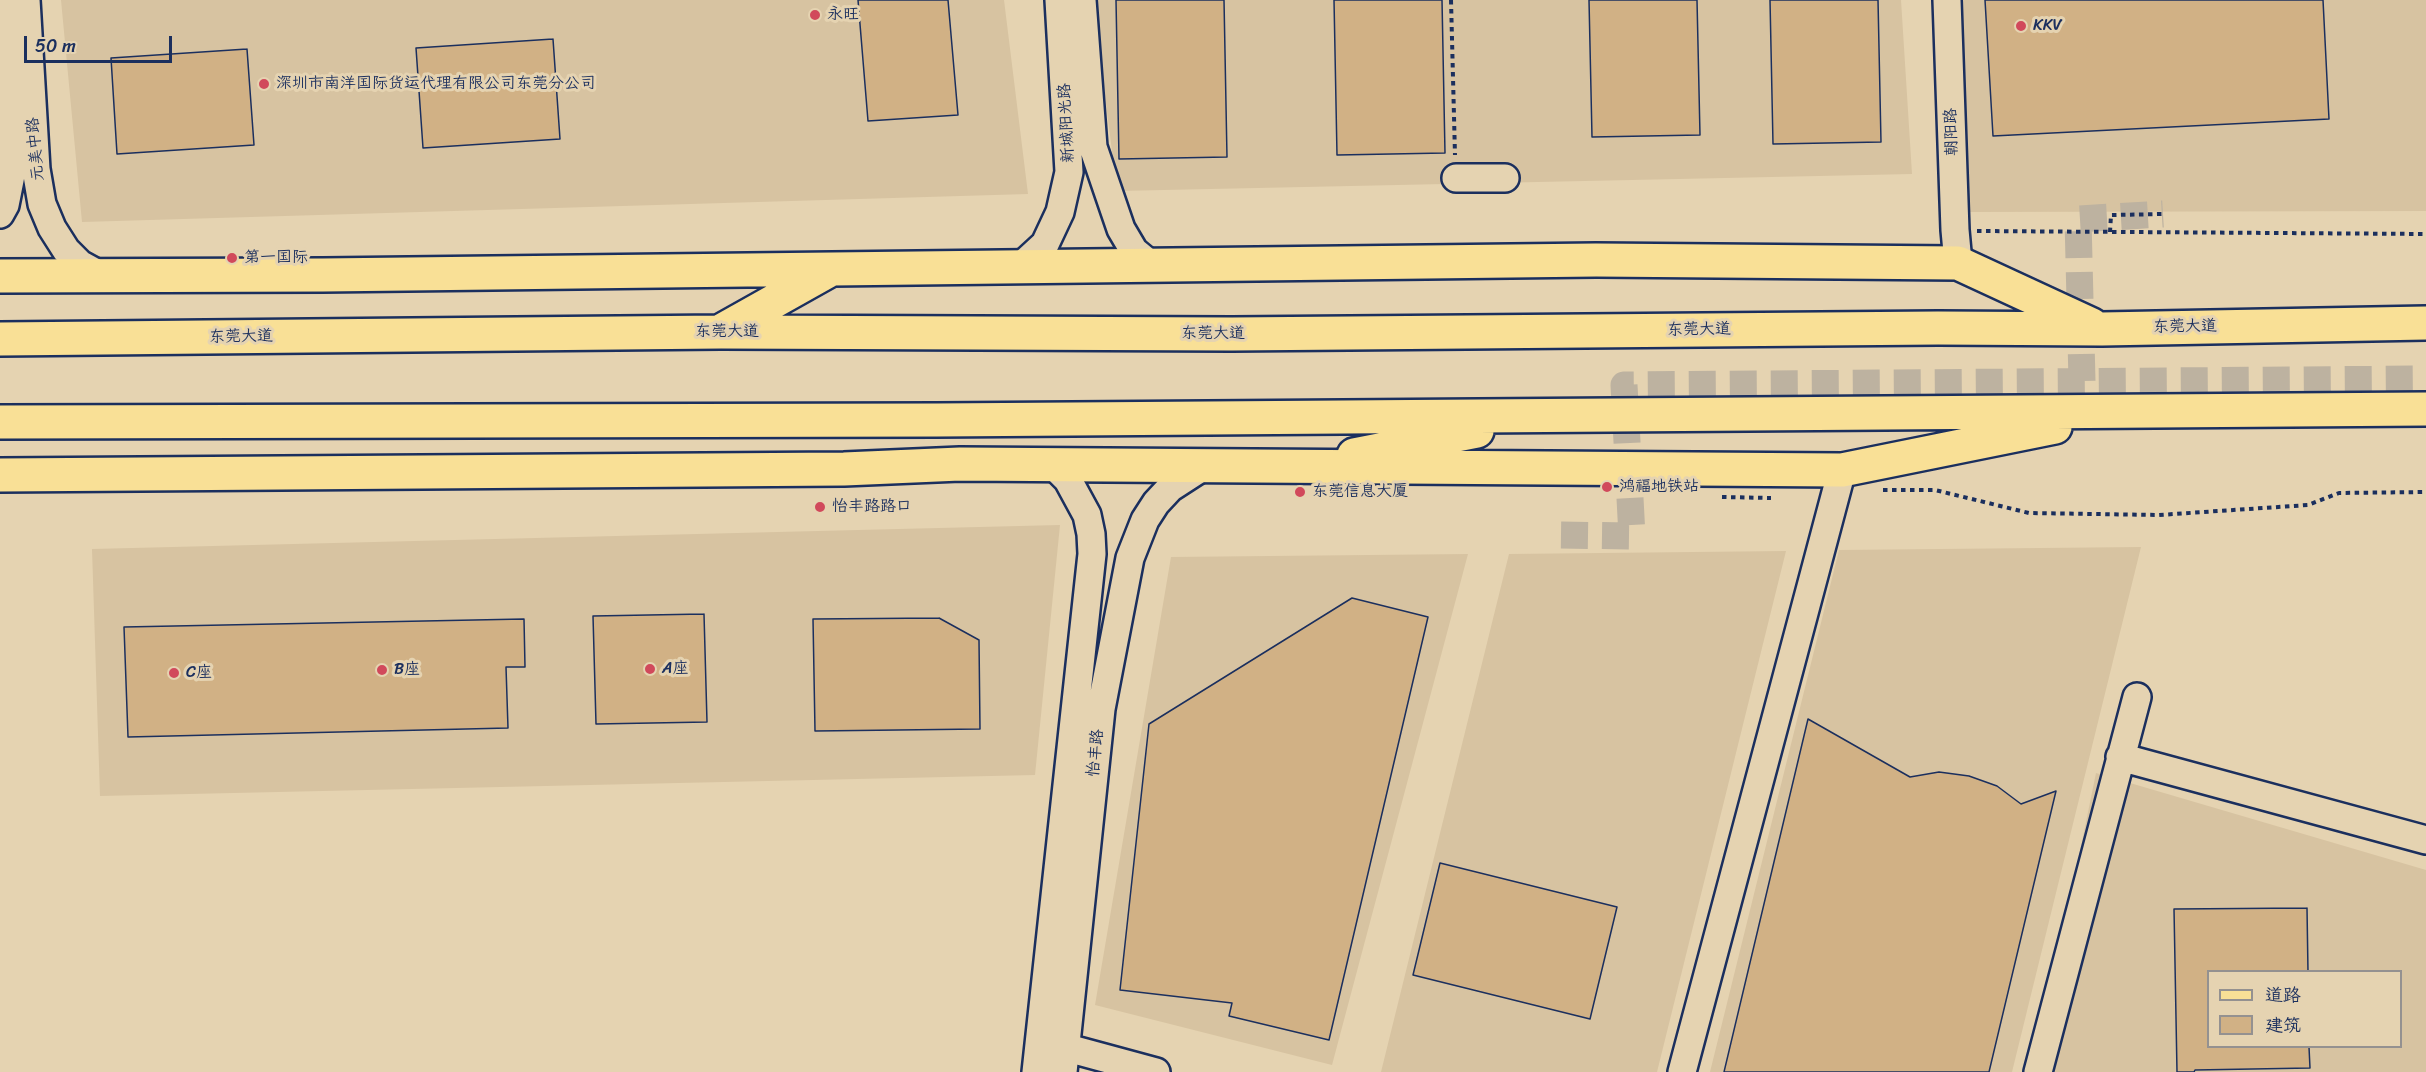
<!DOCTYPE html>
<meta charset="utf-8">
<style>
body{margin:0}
#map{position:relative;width:2426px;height:1072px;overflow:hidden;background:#e5d3b1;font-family:Sriracha,"LXGW WenKai TC",sans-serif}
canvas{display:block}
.legend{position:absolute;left:2207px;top:970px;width:195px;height:78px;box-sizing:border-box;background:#e5d3b1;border:2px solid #949190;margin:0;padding:8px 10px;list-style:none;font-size:18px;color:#1b2f5e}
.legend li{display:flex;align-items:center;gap:12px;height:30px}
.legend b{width:30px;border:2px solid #949190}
.scale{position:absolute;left:24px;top:36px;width:148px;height:27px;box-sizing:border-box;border:3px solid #1b2f5e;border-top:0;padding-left:8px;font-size:18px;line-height:21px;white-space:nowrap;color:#1b2f5e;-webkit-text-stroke:4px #e5d3b1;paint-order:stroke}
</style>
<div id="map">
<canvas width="2426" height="1072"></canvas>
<ul class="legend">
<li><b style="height:8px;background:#f9e096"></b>道路</li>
<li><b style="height:16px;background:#d1b185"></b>建筑</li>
</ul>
<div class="scale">50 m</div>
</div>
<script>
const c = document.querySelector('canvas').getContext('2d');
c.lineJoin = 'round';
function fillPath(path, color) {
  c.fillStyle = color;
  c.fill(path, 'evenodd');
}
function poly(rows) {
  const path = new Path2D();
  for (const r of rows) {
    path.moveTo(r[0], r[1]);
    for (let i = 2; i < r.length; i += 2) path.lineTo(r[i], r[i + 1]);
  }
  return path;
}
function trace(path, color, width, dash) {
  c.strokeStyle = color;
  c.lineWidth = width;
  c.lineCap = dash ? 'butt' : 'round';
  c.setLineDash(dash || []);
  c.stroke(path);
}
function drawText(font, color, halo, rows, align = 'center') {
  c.font = font + ' Sriracha,"LXGW WenKai TC",sans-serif';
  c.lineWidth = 6;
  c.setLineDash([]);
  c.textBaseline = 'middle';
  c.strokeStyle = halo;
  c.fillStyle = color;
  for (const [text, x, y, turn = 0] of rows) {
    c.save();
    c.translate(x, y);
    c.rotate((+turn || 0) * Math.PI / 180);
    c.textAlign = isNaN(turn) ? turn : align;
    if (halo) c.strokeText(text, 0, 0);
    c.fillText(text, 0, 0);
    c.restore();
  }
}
const built = poly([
 [61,0,1004,0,1028,194,82,222],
 [1093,0,1901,0,1912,174,1117,191],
 [1962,0,2426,0,2426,211,1968,212],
 [1060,525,1035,775,100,796,92,549],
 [2141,547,2012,1072,1710,1072,1839,550],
 [1786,551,1657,1072,1381,1072,1509,554],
 [1468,554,1332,1065,1095,1005,1171,557],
 [2096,773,2426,870,2426,1072,2035,1072],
 [2208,972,2400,972,2400,1046,2208,1046]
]);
const building = poly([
 [858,0,948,0,958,115,868,121,858,0],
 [1116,0,1224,0,1227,157,1119,159,1116,0],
 [1334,0,1442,0,1445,153,1337,155,1334,0],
 [1589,0,1697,0,1700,135,1592,137,1589,0],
 [1770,0,1878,0,1881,142,1773,144,1770,0],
 [1985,0,2323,0,2329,119,1993,136,1985,0],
 [553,39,560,139,423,148,416,48,553,39],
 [247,49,254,145,117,154,111,58,247,49],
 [1352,598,1428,617,1329,1040,1229,1016,1232,1003,1120,990,1149,724,1352,598],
 [704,614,707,722,596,724,593,616,704,614],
 [939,618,979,640,980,729,815,731,813,619,939,618],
 [524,619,525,667,506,667,508,728,128,737,124,627,524,619],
 [1808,719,1910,777,1939,772,1969,776,1997,786,2021,804,2056,791,1989,1072,1724,1072,1808,719],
 [1440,863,1617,907,1590,1019,1413,975,1440,863],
 [2307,908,2308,972,2208,972,2208,1047,2309,1047,2310,1068,2195,1070,2194,1072,2177,1072,2174,909,2307,908]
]);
const minorTunnel = poly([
 [2082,381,2078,219,2163,214],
 [1561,535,1632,536,1624,385,2426,379]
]);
const path = poly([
 [1451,0,1455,155],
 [1977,231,2426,234],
 [2110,232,2111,215,2163,214],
 [1883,490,1935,490,2029,513,2159,515,2308,505,2339,493,2426,492],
 [1722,497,1771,498]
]);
const minor = poly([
 [26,0,36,169,42,204,52,228,66,250,80,264,100,275],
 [1082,0,1093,147,1121,229,1134,251,1151,265],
 [1947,0,1955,230,1958,263],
 [1456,178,1505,178],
 [0,214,5,205,11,175,1,0],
 [1020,267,1045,244,1060,212,1069,172,1059,0],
 [2120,757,2426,840],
 [1049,1043,1156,1072],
 [1036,1072,1092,554,1091,534,1087,515,1068,480,1054,466],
 [1063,1072,1101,709,1130,558,1145,520,1156,503,1170,488,1204,466],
 [1682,1072,1842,470],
 [2038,1072,2137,697]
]);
const major = poly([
 [0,276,323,275,1596,260,1958,263,2092,325],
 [721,331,828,271],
 [0,339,721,332,1232,334,1938,328,2102,329,2426,323],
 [0,422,937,420,2426,409],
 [1354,455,1477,431],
 [0,475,844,469,960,464,1842,470,2055,427]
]);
const markers = [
 [815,15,6,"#d1495b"],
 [2021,26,6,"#d1495b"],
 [264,84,6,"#d1495b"],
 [232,258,6,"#d1495b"],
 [1607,487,6,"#d1495b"],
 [1300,492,6,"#d1495b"],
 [820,507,6,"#d1495b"],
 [650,669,6,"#d1495b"],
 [382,670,6,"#d1495b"],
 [174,673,6,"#d1495b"]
];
const poiNames = [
 ["永旺",827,15],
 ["KKV",2033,26],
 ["深圳市南洋国际货运代理有限公司东莞分公司",276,84],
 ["第一国际",244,258],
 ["鸿福地铁站",1619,487],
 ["东莞信息大厦",1312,492],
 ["怡丰路路口",832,507],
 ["A座",662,669],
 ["B座",394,670],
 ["C座",186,673]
];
const streetNames = [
 ["新城阳光路",1067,123,-93],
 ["朝阳路",1952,132,-92],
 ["元美中路",36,149,-95],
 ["东莞大道",2185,327,-1],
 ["东莞大道",1699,330,-1],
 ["东莞大道",727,332],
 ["东莞大道",1213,334],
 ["东莞大道",241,337,-1],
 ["怡丰路",1096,753,-84]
];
fillPath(built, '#d7c3a1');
fillPath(building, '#d1b185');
trace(building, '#1b2f5e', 1.5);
trace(minorTunnel, '#bdb2a0', 27, [27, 14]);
trace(minor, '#1b2f5e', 32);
trace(major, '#1b2f5e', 38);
trace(path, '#1b2f5e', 4, [4.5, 4.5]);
trace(minor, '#e5d3b1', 27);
trace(major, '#f9e096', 33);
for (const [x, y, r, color] of markers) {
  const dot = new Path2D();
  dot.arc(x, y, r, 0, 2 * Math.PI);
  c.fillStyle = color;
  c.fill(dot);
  trace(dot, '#e5d3b1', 2);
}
drawText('16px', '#1b2f5e', '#e5d3b1', poiNames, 'left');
drawText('16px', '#1b2f5e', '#e5d3b1', streetNames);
</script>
